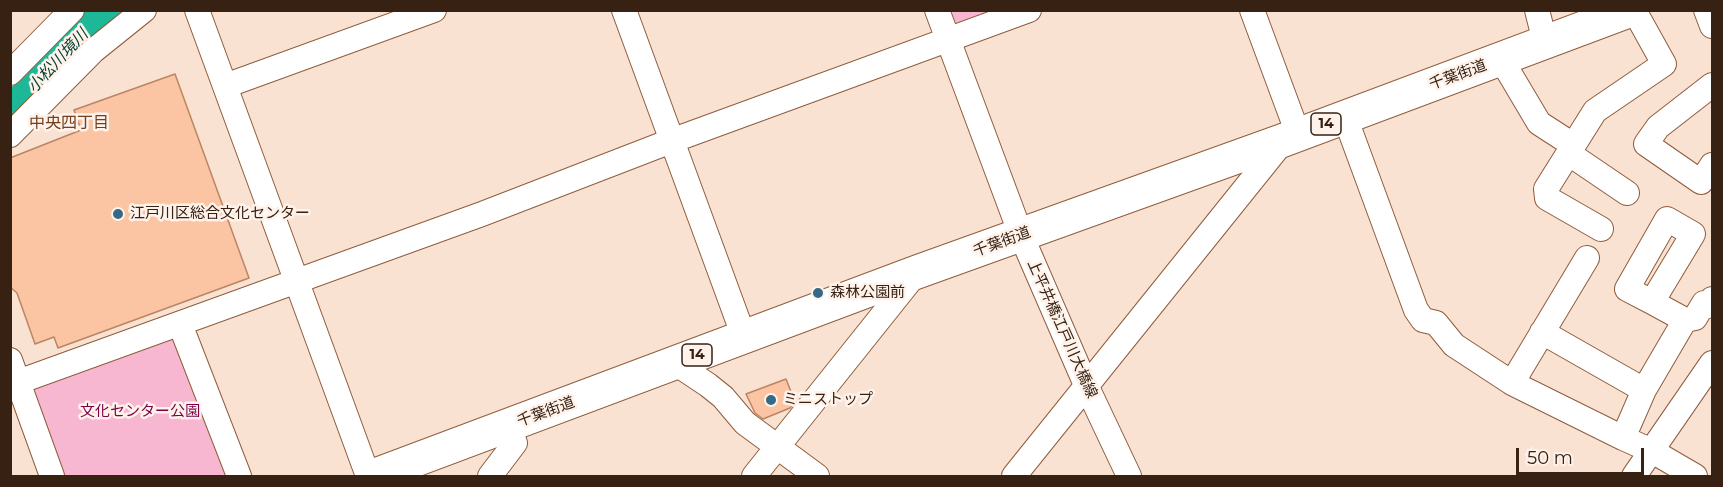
<!DOCTYPE html>
<meta charset="utf-8">
<style>
body{margin:0}
#map{position:relative;width:1723px;height:487px;overflow:hidden;background:#fae2d3;font-family:Montserrat,sans-serif}
canvas{display:block}
.frame{position:absolute;inset:0;border:12px solid #372113;pointer-events:none}
.scale{position:absolute;left:1516px;top:448px;width:128px;height:27px;box-sizing:border-box;border:3px solid #372113;border-top:0;padding-left:8px;font-size:18px;line-height:21px;white-space:nowrap;color:#372113;-webkit-text-stroke:4px #fef2ea;paint-order:stroke}
</style>
<div id="map">
<canvas width="1723" height="487"></canvas>
<div class="frame"></div>
<div class="scale">50 m</div>
</div>
<script>
const c = document.querySelector('canvas').getContext('2d');
c.lineJoin = 'round';
function fillPath(path, color) {
  c.fillStyle = color;
  c.fill(path, 'evenodd');
}
function poly(rows) {
  const path = new Path2D();
  for (const r of rows) {
    path.moveTo(r[0], r[1]);
    for (let i = 2; i < r.length; i += 2) path.lineTo(r[i], r[i + 1]);
  }
  return path;
}
function trace(path, color, width, dash) {
  c.strokeStyle = color;
  c.lineWidth = width;
  c.lineCap = dash ? 'butt' : 'round';
  c.setLineDash(dash || []);
  c.stroke(path);
}
function drawText(font, color, halo, rows, align = 'center') {
  c.font = font + ' Montserrat,"Noto Sans JP",sans-serif';
  c.lineWidth = 5;
  c.setLineDash([]);
  c.textBaseline = 'middle';
  c.strokeStyle = halo;
  c.fillStyle = color;
  for (const [text, x, y, turn = 0] of rows) {
    c.save();
    c.translate(x, y);
    c.rotate((+turn || 0) * Math.PI / 180);
    c.textAlign = isNaN(turn) ? turn : align;
    if (halo) c.strokeText(text, 0, 0);
    c.fillText(text, 0, 0);
    c.restore();
  }
}
const green = poly([
 [77,11,139,11,11,134,10,79],
 [941,11,1019,11,953,34],
 [177,330,234,476,58,476,25,386]
]);
const river = poly([
 [10,111,105,10]
]);
const building = poly([
 [175,74,249,278,58,348,54,337,35,344,17,293,10,287,10,158,81,130,74,110,175,74],
 [786,379,795,402,790,408,763,419,755,413,746,394,786,379]
]);
const minor = poly([
 [197,10,368,476],
 [624,10,744,337],
 [937,10,1021,235,1086,385,1129,476],
 [1252,10,1298,134],
 [1537,10,1545,42],
 [1706,10,1712,26],
 [1501,59,1539,123,1573,145],
 [10,73,72,10],
 [1712,85,1658,127,1646,144,1701,182,1712,165],
 [225,86,434,10],
 [1345,117,1416,310,1423,320,1436,323,1454,345,1512,383,1623,438,1652,451,1695,476],
 [10,135,93,51,144,10],
 [1568,153,1627,193],
 [1601,229,1547,198,1546,189,1595,111,1664,64,1634,10],
 [1685,320,1695,318,1704,303,1708,306,1712,299],
 [180,324,239,476],
 [1542,332,1644,390],
 [10,360,18,382,482,214,671,141,1029,10],
 [675,363,708,385,723,397,745,423,817,476],
 [1512,383,1587,258],
 [10,385,18,382,52,476],
 [1623,438,1644,390,1685,320,1652,302,1627,289,1667,219,1693,234,1652,302],
 [490,476,515,443,509,426],
 [754,476,917,272],
 [1014,476,1284,140],
 [1634,476,1712,363]
]);
const highway = poly([
 [373,476,917,272,1284,140,1631,10]
]);
const markers = [
 [118,214,6,"#346a86"],
 [818,293,6,"#346a86"],
 [771,400,6,"#346a86"]
];
const shields = [
 [1326,124,30],
 [697,355,30]
];
const shieldNames = [
 ["14",1326,124],
 ["14",697,355]
];
const streetNames = [
 ["千葉街道",1458,75,-20],
 ["千葉街道",1002,242,-20],
 ["上平井橋江戸川大橋線",1062,329,66],
 ["千葉街道",546,412,-20]
];
const poiNames = [
 ["江戸川区総合文化センター",130,214],
 ["森林公園前",830,293],
 ["ミニストップ",783,400]
];
const parkNames = [
 ["文化センター公園",140,412]
];
const waterNames = [
 ["小松川境川",58,61,-47]
];
const neighbourhoodNames = [
 ["中央四丁目",69,123]
];
fillPath(green, '#f8b7d1');
trace(river, '#1cb897', 30);
fillPath(building, '#fbc4a2');
trace(building, '#bb8563', 1.5);
trace(minor, '#8f5c3b', 26);
trace(highway, '#8f5c3b', 35);
trace(minor, '#fff', 24);
trace(highway, '#fff', 33);
for (const [x, y, r, color] of markers) {
  const dot = new Path2D();
  dot.arc(x, y, r, 0, 2 * Math.PI);
  c.fillStyle = color;
  c.fill(dot);
  trace(dot, '#fef2ea', 2);
}
for (const [x, y, w] of shields) {
  const box = new Path2D();
  box.roundRect(x - w / 2, y - 11, w, 22, 4.5);
  c.fillStyle = '#fef2ea';
  c.fill(box);
  trace(box, '#372113', 1.5);
}
drawText('bold 14px', '#372113', null, shieldNames);
drawText('15px', '#372113', '#fef2ea', streetNames);
drawText('15px', '#372113', '#fef2ea', poiNames, 'left');
drawText('15px', '#7c004a', '#fef2ea', parkNames);
drawText('italic 16px', '#004033', '#fef2ea', waterNames);
drawText('16px', '#71411f', '#fef2ea', neighbourhoodNames);
</script>
